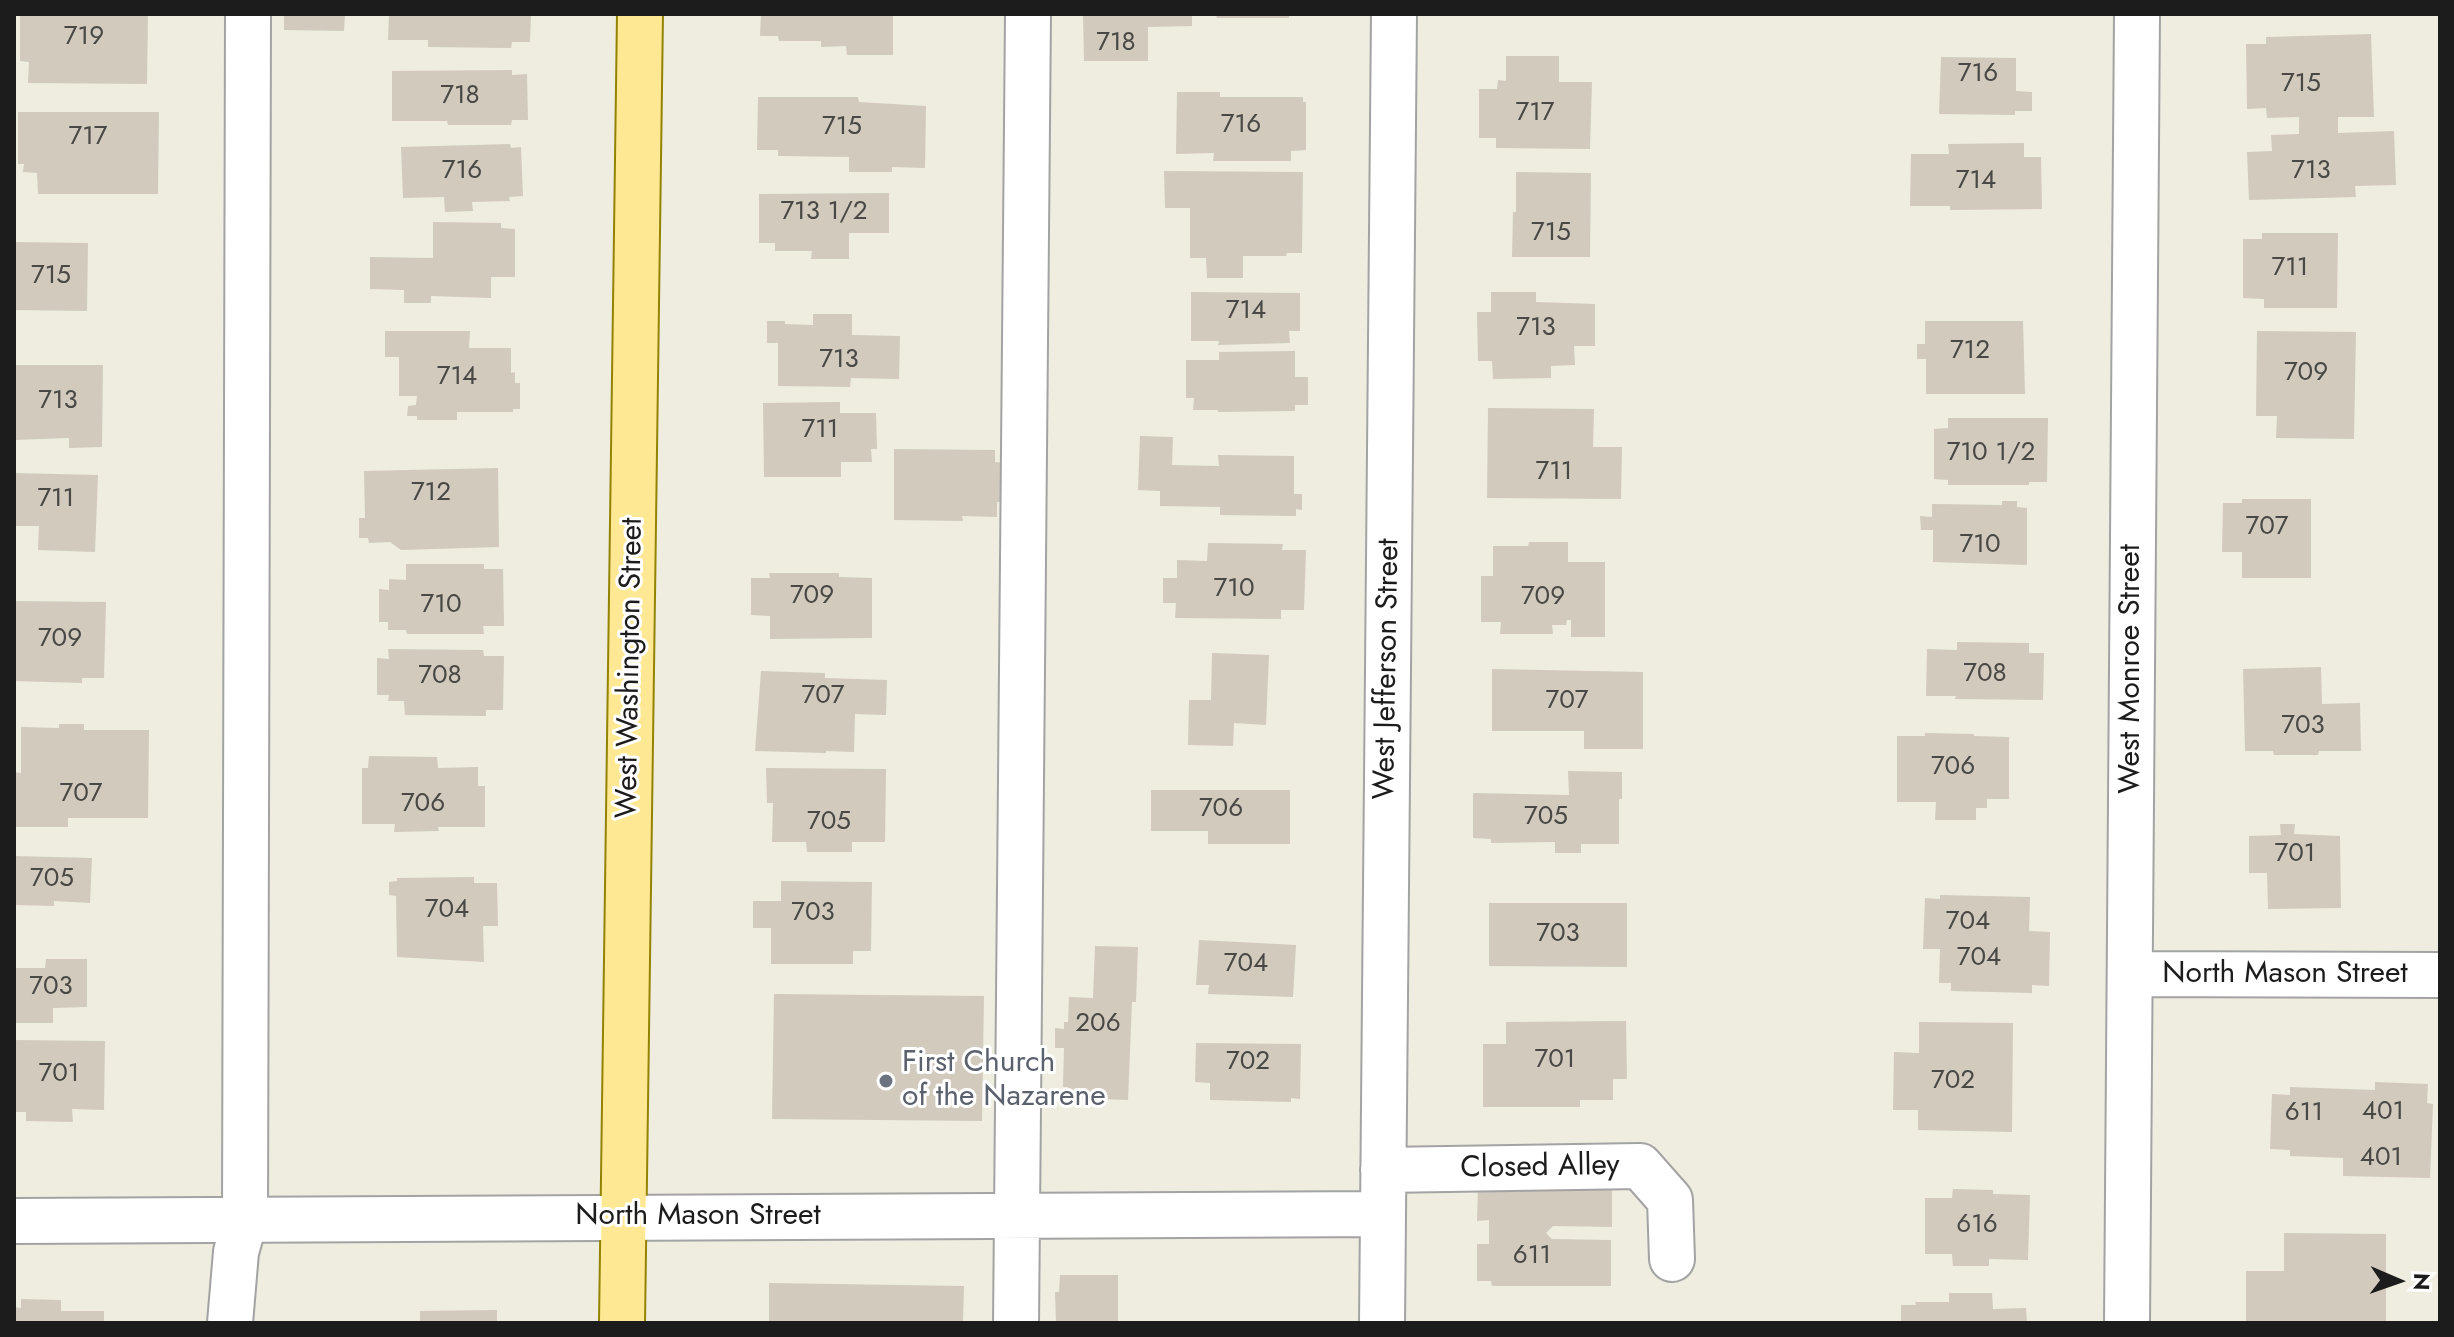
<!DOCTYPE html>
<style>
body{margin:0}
#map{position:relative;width:2454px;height:1337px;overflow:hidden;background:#eeede0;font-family:Jost,sans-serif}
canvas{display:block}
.frame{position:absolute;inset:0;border:16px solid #1c1c1c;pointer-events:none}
.north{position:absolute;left:2358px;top:1241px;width:80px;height:80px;-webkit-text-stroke:6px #fff;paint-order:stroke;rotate:92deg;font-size:22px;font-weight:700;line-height:32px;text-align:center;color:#1c1c1c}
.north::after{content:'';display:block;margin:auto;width:28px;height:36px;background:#1c1c1c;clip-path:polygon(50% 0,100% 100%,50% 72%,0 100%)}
</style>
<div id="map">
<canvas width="2454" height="1337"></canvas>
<div class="frame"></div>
<div class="north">N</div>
</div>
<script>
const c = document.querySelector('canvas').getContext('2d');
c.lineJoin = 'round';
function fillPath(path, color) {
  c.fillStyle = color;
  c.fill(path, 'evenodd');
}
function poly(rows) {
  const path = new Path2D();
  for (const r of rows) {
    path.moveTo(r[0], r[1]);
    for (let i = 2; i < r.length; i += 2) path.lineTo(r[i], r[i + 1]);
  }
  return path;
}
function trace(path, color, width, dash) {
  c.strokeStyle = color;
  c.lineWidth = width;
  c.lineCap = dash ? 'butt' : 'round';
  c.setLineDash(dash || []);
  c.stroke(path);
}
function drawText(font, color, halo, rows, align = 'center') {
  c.font = font + ' Jost,sans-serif';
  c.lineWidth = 6;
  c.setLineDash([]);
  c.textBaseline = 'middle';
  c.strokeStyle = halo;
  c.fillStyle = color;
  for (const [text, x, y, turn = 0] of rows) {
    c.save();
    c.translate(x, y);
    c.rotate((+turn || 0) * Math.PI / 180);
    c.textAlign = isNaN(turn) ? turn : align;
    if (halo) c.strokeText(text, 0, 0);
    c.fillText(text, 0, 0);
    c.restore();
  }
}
const building = poly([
 [20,14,148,14,147,84,28,83,29,62,20,61],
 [284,14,345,14,344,31,284,30],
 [389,14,531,14,530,42,512,42,511,48,428,47,428,40,388,40],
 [761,14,893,14,893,55,847,55,846,46,821,47,821,41,779,41,778,36,760,36],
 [1083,14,1192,14,1192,26,1148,27,1148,61,1084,61],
 [1215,14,1289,14,1289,18,1217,18],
 [2371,34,2374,117,2338,117,2338,133,2394,131,2396,185,2355,186,2356,197,2249,200,2247,152,2272,151,2271,135,2299,134,2299,117,2267,118,2266,108,2247,109,2246,44,2266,44,2266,37],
 [1506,56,1559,56,1559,82,1592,82,1590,149,1496,148,1496,138,1479,138,1479,89,1497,89,1498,80,1506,81],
 [1941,57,2016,58,2016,91,2032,92,2032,111,2015,111,2015,115,1939,114],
 [512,70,512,75,527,74,528,120,512,120,511,125,448,125,447,121,392,121,392,71],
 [1177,92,1220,92,1220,97,1303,97,1303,102,1306,102,1306,150,1291,151,1291,161,1213,161,1214,153,1176,154],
 [758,97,858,97,859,102,926,106,925,168,892,167,892,172,849,172,849,157,778,156,778,150,757,150],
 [18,112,159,112,158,194,38,194,37,173,23,172,24,164,18,164],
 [2024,143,2024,157,2041,157,2042,209,1950,210,1950,206,1910,206,1911,154,1949,154,1948,144],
 [510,144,511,148,521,147,523,196,509,197,510,201,472,202,473,211,445,212,444,197,403,198,401,147],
 [1164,171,1303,172,1302,253,1287,253,1286,256,1243,256,1243,278,1207,278,1206,258,1190,258,1190,208,1165,208],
 [1516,172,1591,173,1590,257,1512,257,1513,212,1516,212],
 [889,193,889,233,849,233,849,259,811,259,812,251,775,251,775,243,759,243,759,194],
 [433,222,501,223,501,228,515,229,515,277,491,277,491,298,431,296,431,303,404,303,404,290,370,289,370,257,433,258],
 [2262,233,2338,233,2337,308,2264,308,2264,299,2243,298,2243,239,2262,239],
 [14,242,88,243,87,311,14,310],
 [1191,292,1300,293,1300,331,1289,331,1290,343,1218,345,1219,341,1191,341],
 [1491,292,1536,292,1536,302,1595,304,1595,346,1574,346,1575,365,1551,366,1551,378,1493,379,1492,361,1478,361,1477,312,1491,312],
 [813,314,852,314,852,335,900,336,899,379,851,378,850,387,778,386,778,343,767,343,767,321,785,321,785,324,813,325],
 [1925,321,2023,321,2025,394,1926,394,1926,359,1917,359,1917,344,1925,344],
 [385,331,470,331,469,348,511,348,511,373,515,372,515,383,520,383,520,409,513,409,513,412,457,412,457,420,417,420,417,416,407,416,408,406,416,405,417,396,399,396,399,357,385,357],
 [2257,331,2356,332,2354,439,2276,438,2277,416,2256,416],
 [1295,351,1295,377,1308,377,1308,405,1295,405,1295,411,1218,412,1218,410,1193,410,1194,398,1186,398,1186,360,1219,360,1219,352],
 [14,365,103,365,102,447,69,448,69,438,14,440],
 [840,402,840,413,876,413,877,449,871,449,872,462,841,462,841,477,764,477,763,403],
 [1488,408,1594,409,1593,447,1622,447,1621,499,1487,498],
 [1948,418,2048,418,2047,482,2029,482,2029,485,1948,485,1948,480,1934,479,1934,429,1948,428],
 [1140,436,1173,437,1172,465,1219,466,1218,455,1294,456,1294,494,1302,494,1302,510,1296,509,1296,516,1220,515,1220,507,1160,506,1160,491,1138,490],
 [894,449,995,450,995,462,1008,463,1008,502,997,502,997,517,962,516,963,521,894,520],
 [498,468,499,547,401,550,390,542,369,543,368,538,359,538,359,518,365,518,364,471],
 [14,473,98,475,95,552,38,550,39,526,14,526],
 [2242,499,2311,499,2311,578,2242,578,2242,552,2222,552,2223,503,2242,503],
 [2002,501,2017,501,2017,507,2027,508,2027,565,1933,562,1933,530,1921,530,1920,516,1932,517,1932,504,2002,505],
 [1529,542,1568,542,1568,562,1605,562,1605,637,1571,637,1571,620,1567,620,1566,625,1552,625,1553,634,1500,634,1501,622,1481,622,1481,576,1493,576,1493,546,1528,546],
 [1208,543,1283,544,1282,550,1306,550,1304,610,1281,610,1281,619,1175,618,1176,603,1163,603,1163,578,1177,578,1177,560,1207,561],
 [406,564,484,564,484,569,503,569,504,626,483,626,484,634,407,634,406,630,388,630,388,622,379,622,379,589,389,590,389,579,406,580],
 [769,573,839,573,839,577,872,578,872,638,770,639,770,616,751,615,751,578,770,578],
 [14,601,106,602,104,678,82,678,82,683,14,681],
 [1957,642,2029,643,2029,653,2044,653,2043,700,1955,699,1956,696,1926,696,1927,649,1957,650],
 [388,649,483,650,484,656,504,656,503,710,486,710,486,716,405,715,404,701,388,701,389,695,377,695,377,658,389,659],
 [1212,653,1269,655,1266,725,1234,723,1233,746,1188,745,1189,700,1211,700],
 [2321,667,2322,704,2360,703,2361,751,2319,751,2318,755,2274,755,2273,751,2245,751,2243,669],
 [1492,669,1643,672,1643,749,1584,749,1584,731,1492,731],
 [761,671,825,673,825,678,887,680,886,715,855,714,854,752,826,751,826,753,755,751],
 [59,724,84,724,84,730,149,730,148,818,68,818,68,827,14,827,14,772,21,773,21,727,59,728],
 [1925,733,1974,734,1974,736,2009,737,2009,799,1987,799,1987,808,1976,808,1976,820,1935,820,1936,802,1897,802,1897,736,1925,736],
 [369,756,437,757,438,768,478,767,478,786,485,786,485,827,438,827,439,831,394,832,395,824,362,824,362,768,368,768],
 [766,768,886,769,885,842,852,842,852,852,807,852,806,842,772,842,773,803,767,803],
 [1568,771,1622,772,1622,799,1619,799,1619,844,1581,844,1581,853,1555,853,1555,842,1491,843,1491,839,1473,838,1473,793,1569,795],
 [1151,790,1290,790,1290,844,1208,844,1208,831,1151,831],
 [2280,824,2295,824,2294,834,2340,836,2341,908,2268,909,2267,873,2249,873,2249,836,2281,835],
 [14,856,92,858,90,903,54,901,54,906,14,905],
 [474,877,474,883,497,883,498,926,483,926,484,962,397,957,396,896,389,895,389,882,397,881,397,878],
 [781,881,872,882,871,951,853,951,853,964,771,964,771,928,753,928,753,901,781,901],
 [1940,895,2030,897,2029,931,2050,932,2049,986,2032,985,2032,993,1951,991,1951,983,1939,983,1940,949,1923,949,1925,898,1940,899],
 [1489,903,1627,903,1627,967,1489,966],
 [1199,940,1296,945,1293,997,1208,994,1209,985,1196,985],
 [1095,946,1138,947,1136,1002,1132,1002,1128,1100,1068,1098,1068,1087,1063,1087,1064,1048,1055,1048,1055,1028,1064,1029,1064,1022,1068,1022,1069,997,1093,998],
 [46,959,87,959,87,1007,53,1008,53,1023,14,1023,14,968,45,968],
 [774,994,984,996,982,1121,772,1119],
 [1626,1021,1627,1079,1613,1079,1613,1100,1580,1100,1580,1107,1483,1107,1483,1044,1506,1044,1506,1022],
 [1919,1022,2013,1023,2012,1132,1918,1130,1918,1110,1893,1110,1894,1052,1919,1053],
 [14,1040,105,1041,104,1110,72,1109,73,1122,26,1121,26,1112,14,1112],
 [1196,1043,1301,1044,1300,1099,1291,1098,1291,1102,1210,1100,1210,1083,1195,1082],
 [2375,1082,2428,1084,2427,1103,2433,1104,2430,1178,2343,1176,2343,1158,2290,1156,2290,1150,2270,1149,2272,1094,2290,1095,2290,1087,2375,1090],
 [1612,1183,1612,1227,1553,1226,1546,1233,1552,1239,1611,1240,1611,1286,1492,1286,1491,1281,1477,1281,1477,1244,1489,1244,1489,1220,1477,1221,1478,1186],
 [1953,1189,1993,1190,1993,1194,2030,1195,2028,1260,1989,1259,1989,1266,1953,1266,1952,1254,1925,1254,1925,1198,1952,1198],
 [2284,1233,2386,1234,2386,1323,2246,1323,2246,1271,2284,1271],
 [1060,1275,1118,1275,1118,1323,1056,1323,1055,1292,1059,1292],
 [769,1283,964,1286,963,1323,769,1323],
 [1949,1293,1992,1293,1993,1309,2026,1308,2027,1323,1901,1323,1901,1305,1916,1305,1915,1302,1949,1302],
 [21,1299,61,1300,61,1311,104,1311,104,1323,14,1323,14,1307,21,1308],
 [497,1310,497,1323,420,1323,420,1311]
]);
const minor = poly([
 [2130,974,2440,975],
 [1383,1170,1640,1166,1670,1200,1672,1259],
 [14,1221,1383,1214],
 [230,1323,236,1252,245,1220,248,14],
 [1016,1323,1028,14],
 [1382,1323,1394,14],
 [2127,1323,2137,14]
]);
const major = poly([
 [622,1323,640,14]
]);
const markers = [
 [886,1081,8,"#6b7280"]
];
const numberNames = [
 ["719",84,38],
 ["718",1116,44],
 ["716",1978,75],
 ["715",2301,85],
 ["718",460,97],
 ["717",1535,114],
 ["716",1241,126],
 ["715",842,128],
 ["717",88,138],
 ["716",462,172],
 ["713",2311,172],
 ["714",1976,182],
 ["713 1/2",824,213],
 ["715",1551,234],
 ["711",2290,269],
 ["715",51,277],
 ["714",1246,312],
 ["713",1536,329],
 ["712",1970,352],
 ["713",839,361],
 ["709",2306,374],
 ["714",457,378],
 ["713",58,402],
 ["711",820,431],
 ["710 1/2",1991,454],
 ["711",1554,473],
 ["712",431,494],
 ["711",56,500],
 ["707",2267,528],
 ["710",1980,546],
 ["710",1234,590],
 ["709",812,597],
 ["709",1543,598],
 ["710",441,606],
 ["709",60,640],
 ["708",1985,675],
 ["708",440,677],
 ["707",823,697],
 ["707",1567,702],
 ["703",2303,727],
 ["706",1953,768],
 ["707",81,795],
 ["706",423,805],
 ["706",1221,810],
 ["705",1546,818],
 ["705",829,823],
 ["701",2295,855],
 ["705",52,880],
 ["704",447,911],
 ["703",813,914],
 ["704",1968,923],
 ["703",1558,935],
 ["704",1979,959],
 ["704",1246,965],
 ["703",51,988],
 ["206",1098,1025],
 ["701",1555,1061],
 ["702",1248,1063],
 ["701",59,1075],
 ["702",1953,1082],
 ["401",2383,1113],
 ["611",2304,1114],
 ["401",2381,1159],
 ["616",1977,1226],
 ["611",1532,1257]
];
const streetNames = [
 ["West Washington Street",631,668,-89],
 ["West Jefferson Street",1388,669,-89],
 ["West Monroe Street",2132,669,-90],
 ["North Mason Street",2285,975],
 ["Closed Alley",1540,1168,-1],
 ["North Mason Street",698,1217]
];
const worshipNames = [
 ["First Church",902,1064],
 ["of the Nazarene",902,1098]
];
fillPath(building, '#d1cabd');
trace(minor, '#a3a3a3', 48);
trace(major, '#938300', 48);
trace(minor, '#fff', 44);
trace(major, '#ffe894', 44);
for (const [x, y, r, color] of markers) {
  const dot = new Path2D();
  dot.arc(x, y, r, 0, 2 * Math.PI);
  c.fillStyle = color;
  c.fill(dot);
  trace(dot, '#fff', 3);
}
drawText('26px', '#494844', null, numberNames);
drawText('30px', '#1c1c1c', '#fff', streetNames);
drawText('30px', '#5b616d', '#fff', worshipNames, 'left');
</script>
